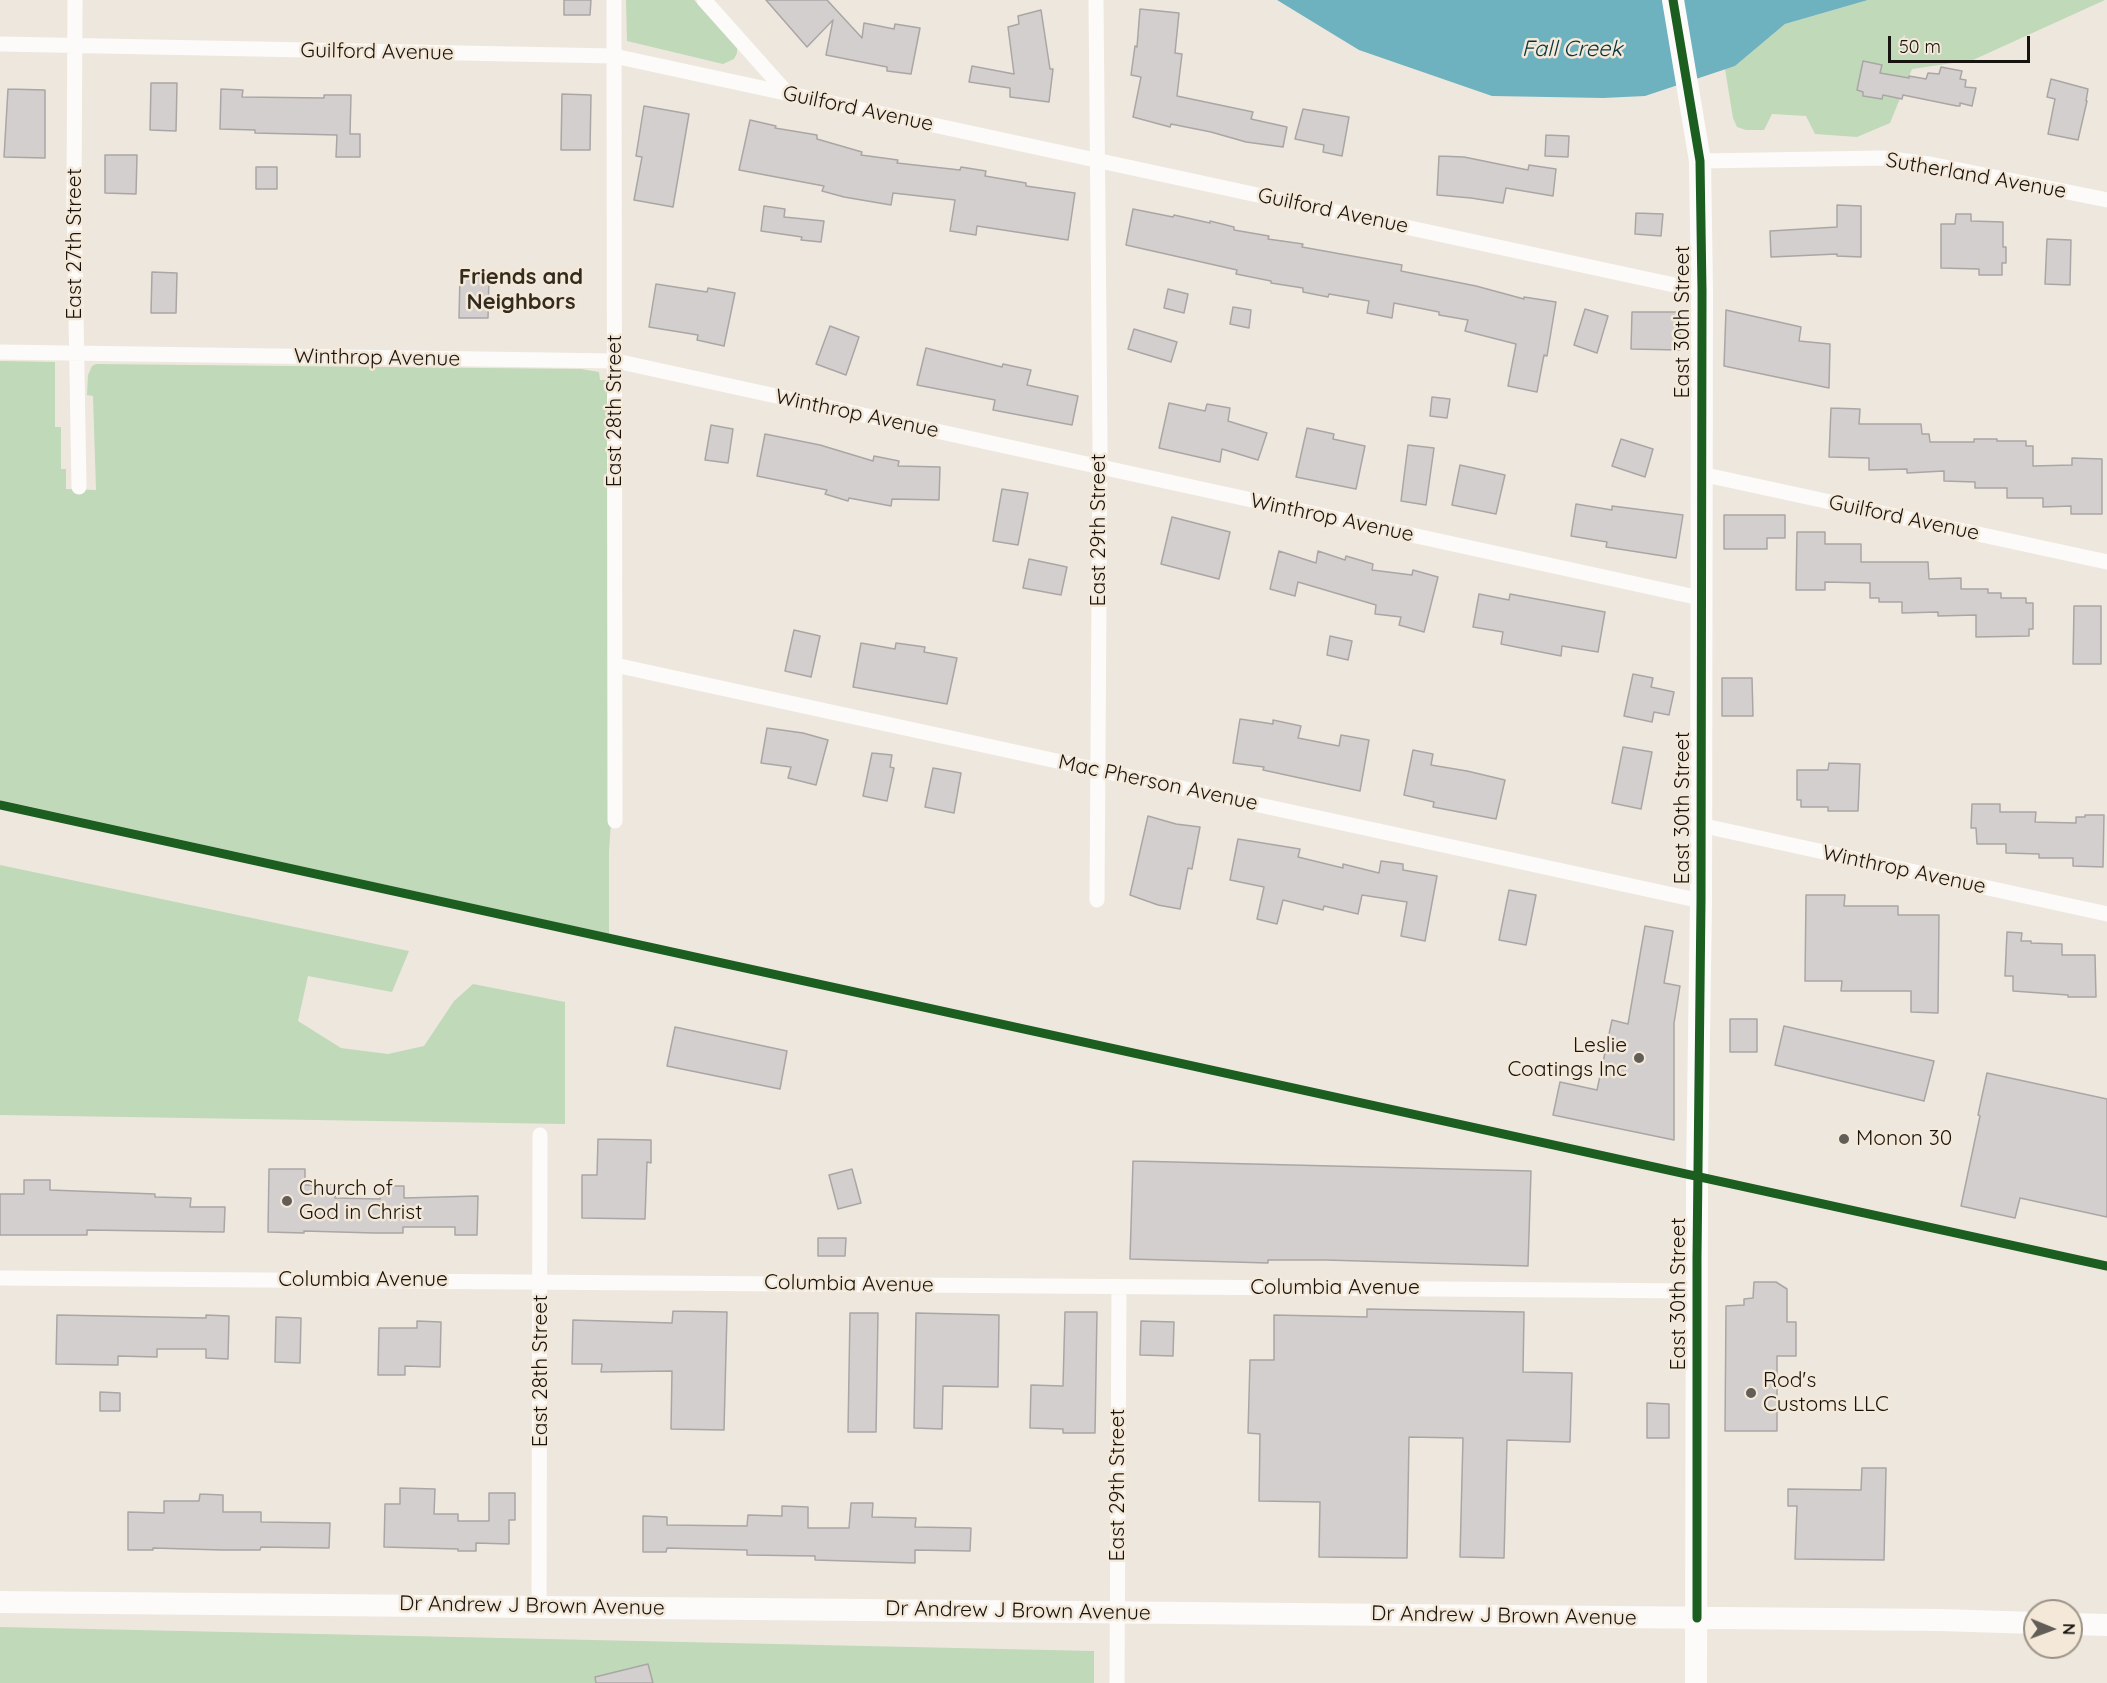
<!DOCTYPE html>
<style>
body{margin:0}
#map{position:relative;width:2107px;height:1683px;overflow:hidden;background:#eee7de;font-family:Quicksand,sans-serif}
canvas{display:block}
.north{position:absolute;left:2023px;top:1599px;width:60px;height:60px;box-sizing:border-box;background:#f4e8d8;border:2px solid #9c9387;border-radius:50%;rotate:91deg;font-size:16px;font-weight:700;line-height:24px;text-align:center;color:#17130e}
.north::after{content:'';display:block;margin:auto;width:21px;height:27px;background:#625d57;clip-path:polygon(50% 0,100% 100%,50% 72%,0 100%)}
.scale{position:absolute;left:1888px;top:36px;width:142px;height:27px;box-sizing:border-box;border:3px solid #17130e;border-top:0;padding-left:8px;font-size:18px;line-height:21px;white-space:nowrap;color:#17130e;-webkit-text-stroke:4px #f4e8d8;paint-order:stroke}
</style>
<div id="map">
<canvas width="2107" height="1683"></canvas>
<div class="north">N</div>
<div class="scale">50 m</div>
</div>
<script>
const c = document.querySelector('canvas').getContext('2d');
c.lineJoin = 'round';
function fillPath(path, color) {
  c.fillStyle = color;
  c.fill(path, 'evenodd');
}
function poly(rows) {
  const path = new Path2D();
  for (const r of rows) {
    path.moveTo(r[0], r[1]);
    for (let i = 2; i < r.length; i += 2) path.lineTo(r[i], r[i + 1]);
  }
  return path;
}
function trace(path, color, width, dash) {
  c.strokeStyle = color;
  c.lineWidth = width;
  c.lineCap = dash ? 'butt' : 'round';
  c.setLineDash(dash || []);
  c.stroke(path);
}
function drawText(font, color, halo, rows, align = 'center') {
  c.font = font + ' Quicksand,sans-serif';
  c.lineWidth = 5;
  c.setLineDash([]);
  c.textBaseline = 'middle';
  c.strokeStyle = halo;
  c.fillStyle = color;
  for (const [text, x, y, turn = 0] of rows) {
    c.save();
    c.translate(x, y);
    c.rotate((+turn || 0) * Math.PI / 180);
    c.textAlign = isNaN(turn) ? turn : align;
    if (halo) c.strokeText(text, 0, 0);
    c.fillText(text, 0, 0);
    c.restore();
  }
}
const green = poly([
 [626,0,694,0,737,47,737,53,734,59,723,64,627,41],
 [1868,0,2105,0,1973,60,1912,69,1890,123,1857,137,1815,134,1806,116,1772,114,1764,130,1746,130,1737,127,1733,118,1725,69,1735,66,1785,24],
 [0,361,55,362,55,427,61,427,61,469,66,469,66,489,96,490,93,396,87,395,88,375,92,366,96,364,581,369,599,372,600,380,607,380,611,822,609,851,609,934,0,800],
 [0,865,409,951,392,992,308,976,298,1021,341,1048,388,1054,424,1046,454,1001,473,984,565,1002,565,1124,0,1115],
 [0,1627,1094,1651,1094,1683,0,1683]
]);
const water = poly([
 [1277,0,1868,0,1785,24,1735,66,1645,96,1603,98,1492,96,1359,50]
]);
const building = poly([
 [564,0,591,0,590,15,564,15,564,0],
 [766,0,827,0,862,38,864,23,894,29,895,24,920,28,911,74,887,71,887,67,826,55,833,20,807,47,766,0],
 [1140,9,1179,13,1175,53,1182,54,1177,96,1253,112,1251,119,1287,127,1283,147,1246,142,1211,132,1171,124,1170,127,1133,117,1141,77,1131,75,1135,46,1137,47,1140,9],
 [1041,10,1050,69,1053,69,1049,102,1010,97,1010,88,969,82,972,66,1014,74,1008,27,1019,24,1018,16,1041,10],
 [1863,61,1882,65,1880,73,1909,78,1909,76,1926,79,1928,73,1939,74,1941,67,1962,71,1960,79,1966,80,1965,87,1976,88,1972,106,1960,103,1960,106,1957,106,1903,95,1902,99,1883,95,1882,99,1863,96,1863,92,1857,90,1863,61],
 [2051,79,2088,89,2086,101,2087,101,2078,140,2048,134,2055,99,2047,97,2051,79],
 [151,83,177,83,176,131,150,130,151,83],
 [8,89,45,90,45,158,4,157,8,89],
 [221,89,243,90,242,97,324,98,324,95,351,95,350,134,360,134,360,157,336,157,337,135,255,133,255,130,220,129,221,89],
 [562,94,591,95,590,150,561,150,562,94],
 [644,106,689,114,673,207,634,200,642,157,636,156,644,106],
 [1303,109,1349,117,1342,156,1323,152,1324,145,1295,139,1303,109],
 [750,120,776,126,775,128,817,135,817,139,862,152,861,155,898,160,897,163,960,170,961,167,986,171,985,176,1026,183,1026,186,1075,193,1068,240,977,226,976,235,950,231,955,200,893,193,891,205,844,197,822,191,824,186,739,170,750,120],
 [1546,135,1569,136,1568,157,1545,156,1546,135],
 [105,155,137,155,136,194,105,193,105,155],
 [1439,156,1464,157,1528,170,1529,165,1556,169,1553,196,1506,188,1503,203,1471,198,1437,195,1439,156],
 [256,167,277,167,277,189,256,189,256,167],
 [1837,205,1861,206,1861,257,1837,256,1837,254,1771,257,1770,231,1837,227,1837,205],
 [764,206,785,209,784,217,824,221,821,242,801,240,802,237,761,231,764,206],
 [1133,209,1173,217,1174,215,1210,223,1210,221,1234,227,1234,230,1269,236,1268,239,1303,244,1302,247,1402,265,1401,271,1476,286,1524,299,1524,297,1556,302,1547,356,1544,355,1537,392,1508,386,1516,344,1465,331,1468,320,1439,315,1439,312,1394,303,1392,318,1367,313,1369,301,1329,294,1328,297,1303,292,1303,288,1271,283,1271,281,1236,274,1237,270,1126,245,1133,209],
 [1636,213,1663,214,1661,236,1635,234,1636,213],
 [1956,214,1971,214,1971,221,2003,222,2003,247,2006,247,2006,263,2002,263,2002,275,1979,275,1979,269,1941,268,1941,224,1955,224,1956,214],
 [2047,239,2071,240,2070,285,2045,284,2047,239],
 [152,272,177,273,176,313,151,313,152,272],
 [460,275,489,275,488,318,459,318,460,275],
 [656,284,707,292,708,288,735,293,724,346,697,340,698,335,649,327,656,284],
 [1168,289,1188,294,1184,313,1164,308,1168,289],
 [1233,307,1251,310,1249,328,1230,324,1233,307],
 [1585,309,1608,316,1597,353,1574,345,1585,309],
 [1726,310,1801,327,1799,341,1830,344,1829,388,1724,366,1726,310],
 [1632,312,1680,312,1680,350,1631,349,1632,312],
 [830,326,859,337,846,375,816,364,830,326],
 [1134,329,1177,342,1171,362,1128,349,1134,329],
 [926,348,1002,367,1003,364,1031,370,1027,385,1078,396,1072,425,993,410,995,400,917,385,926,348],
 [1432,397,1450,399,1447,418,1430,416,1432,397],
 [1169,403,1205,411,1207,404,1230,408,1228,421,1267,433,1258,460,1222,449,1220,462,1159,448,1169,403],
 [1831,408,1860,409,1859,424,1921,424,1922,434,1929,434,1930,442,1974,442,1974,439,1997,439,1997,441,2026,441,2026,446,2033,446,2033,466,2072,465,2072,458,2102,459,2102,514,2071,514,2071,506,2043,507,2043,498,2007,498,2007,488,1975,488,1975,482,1944,481,1944,471,1907,473,1907,469,1869,470,1869,458,1829,457,1831,408],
 [711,425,733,429,728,463,705,460,711,425],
 [1307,428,1334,434,1333,439,1365,446,1356,489,1296,477,1307,428],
 [765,434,820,445,873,461,874,456,899,461,898,466,940,467,939,500,892,499,891,506,849,498,848,501,825,494,827,490,757,476,765,434],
 [1621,439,1653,449,1645,477,1612,466,1621,439],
 [1408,445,1434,448,1426,505,1401,501,1408,445],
 [1460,465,1505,475,1496,514,1452,505,1460,465],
 [1002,489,1028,493,1018,545,993,541,1002,489],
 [1576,504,1612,510,1612,506,1683,515,1676,558,1606,547,1607,542,1571,536,1576,504],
 [1724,515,1785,515,1785,538,1767,538,1767,549,1724,549,1724,515],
 [1172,517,1230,532,1219,579,1161,564,1172,517],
 [1797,532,1825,532,1825,544,1861,544,1861,562,1928,562,1929,579,1961,578,1961,589,1988,589,1988,593,2001,593,2001,598,2026,598,2026,603,2033,603,2033,629,2029,629,2029,636,1976,637,1976,615,1938,616,1938,612,1902,613,1902,602,1879,602,1879,598,1870,598,1870,583,1825,582,1825,590,1796,590,1797,532],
 [1279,551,1316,563,1318,551,1345,560,1346,556,1373,564,1372,570,1412,575,1413,570,1438,577,1424,632,1399,625,1401,617,1375,614,1376,605,1298,582,1295,596,1270,589,1279,551],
 [1029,559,1067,567,1061,595,1023,588,1029,559],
 [1479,594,1509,600,1510,594,1605,612,1598,652,1562,646,1561,656,1501,644,1503,632,1473,627,1479,594],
 [2074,606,2101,606,2101,664,2073,664,2074,606],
 [794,630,820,636,811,677,785,671,794,630],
 [1330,636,1352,641,1348,660,1327,655,1330,636],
 [861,643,895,649,896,643,925,647,924,652,957,658,947,704,853,687,861,643],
 [1633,674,1653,678,1651,687,1674,692,1669,715,1654,712,1652,722,1624,716,1633,674],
 [1722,678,1752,678,1753,716,1722,716,1722,678],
 [1240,719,1273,724,1273,720,1301,726,1298,738,1339,746,1341,735,1369,740,1360,791,1263,770,1264,767,1233,763,1240,719],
 [767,728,803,733,828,740,816,785,788,778,791,767,761,763,767,728],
 [1623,747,1652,752,1641,809,1612,803,1623,747],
 [1413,750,1433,754,1431,765,1467,771,1505,780,1496,819,1433,807,1434,802,1404,795,1413,750],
 [872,753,892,755,890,767,894,768,887,801,863,796,872,753],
 [1829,763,1860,764,1858,811,1828,811,1828,807,1801,807,1801,800,1797,800,1797,770,1828,770,1829,763],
 [933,768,961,773,954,813,925,807,933,768],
 [1972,804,2000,804,2000,812,2036,812,2035,822,2076,823,2076,817,2085,817,2085,815,2104,815,2103,867,2073,866,2073,858,2039,858,2039,854,2006,853,2006,844,1977,844,1976,828,1971,828,1972,804],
 [1148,816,1176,824,1200,827,1192,869,1188,868,1180,909,1158,905,1130,895,1148,816],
 [1238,839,1300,849,1298,857,1343,868,1343,864,1379,873,1381,861,1403,864,1403,870,1437,876,1425,941,1401,936,1407,902,1362,895,1358,914,1324,906,1323,910,1283,900,1277,924,1257,919,1264,887,1230,880,1238,839],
 [1509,890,1536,895,1526,945,1499,940,1509,890],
 [1806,895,1845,895,1844,906,1898,906,1898,915,1939,915,1938,1013,1911,1012,1911,991,1841,991,1842,981,1805,981,1806,895],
 [1645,926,1673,931,1664,983,1680,986,1674,1023,1674,1140,1553,1115,1560,1082,1597,1090,1612,1020,1628,1024,1645,926],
 [2007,932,2022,933,2021,941,2031,941,2031,943,2062,944,2062,955,2095,955,2096,997,2068,997,2068,995,2013,991,2013,976,2005,976,2007,932],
 [1730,1019,1757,1019,1757,1052,1730,1052,1730,1019],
 [1784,1026,1934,1061,1924,1101,1775,1065,1784,1026],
 [675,1027,787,1051,780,1089,667,1066,675,1027],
 [1987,1073,2107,1099,2107,1217,2020,1198,2015,1218,1961,1206,1980,1116,1978,1115,1987,1073],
 [598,1139,651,1140,651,1163,647,1162,645,1219,582,1218,582,1175,597,1175,598,1139],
 [1133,1161,1531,1171,1528,1266,1326,1260,1268,1260,1268,1263,1130,1259,1133,1161],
 [269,1169,305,1169,305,1185,336,1185,335,1198,380,1199,381,1186,404,1186,404,1198,478,1196,477,1235,455,1235,455,1227,403,1227,403,1233,374,1233,304,1231,304,1233,268,1232,269,1169],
 [852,1169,861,1203,838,1209,829,1175,852,1169],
 [24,1180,50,1180,50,1190,155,1194,155,1197,191,1198,190,1207,225,1207,224,1232,87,1230,87,1235,0,1235,0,1194,24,1194,24,1180],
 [818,1238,846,1238,845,1256,818,1256,818,1238],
 [1754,1282,1776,1282,1787,1289,1787,1322,1796,1322,1796,1356,1777,1356,1777,1431,1725,1431,1726,1306,1744,1305,1744,1299,1753,1298,1754,1282],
 [1367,1309,1524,1312,1523,1372,1572,1373,1570,1442,1507,1440,1504,1558,1460,1557,1463,1438,1409,1437,1407,1558,1319,1557,1320,1502,1259,1501,1260,1434,1248,1433,1250,1360,1274,1360,1274,1315,1367,1317,1367,1309],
 [673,1311,727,1312,724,1430,671,1429,672,1371,601,1372,602,1364,572,1364,573,1320,672,1323,673,1311],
 [1065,1312,1097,1312,1095,1433,1063,1433,1063,1429,1030,1428,1031,1385,1063,1386,1065,1312],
 [850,1313,878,1313,876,1432,848,1432,850,1313],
 [916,1313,999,1315,998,1387,943,1386,942,1429,914,1428,916,1313],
 [57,1315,206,1318,206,1315,229,1316,228,1359,206,1358,206,1349,157,1349,157,1357,118,1356,118,1365,56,1364,57,1315],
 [276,1317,301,1318,300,1363,275,1362,276,1317],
 [417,1321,441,1322,440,1367,405,1366,405,1375,378,1375,379,1328,417,1328,417,1321],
 [1141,1321,1174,1322,1173,1356,1140,1355,1141,1321],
 [100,1392,120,1393,120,1411,100,1411,100,1392],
 [1647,1403,1669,1404,1669,1438,1647,1438,1647,1403],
 [1862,1468,1886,1468,1884,1560,1795,1559,1797,1506,1788,1506,1788,1489,1861,1490,1862,1468],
 [400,1488,435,1489,434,1514,458,1514,458,1521,489,1521,489,1493,515,1493,515,1520,509,1520,509,1544,476,1543,476,1551,458,1551,458,1549,384,1547,385,1504,400,1504,400,1488],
 [200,1494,223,1495,223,1512,261,1512,261,1522,330,1523,329,1548,261,1547,260,1550,222,1550,153,1548,153,1550,128,1550,128,1512,164,1513,164,1501,199,1501,200,1494],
 [851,1503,873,1503,872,1517,916,1518,915,1527,971,1528,970,1551,915,1550,915,1563,815,1560,815,1556,747,1555,747,1550,667,1548,666,1552,643,1552,643,1516,667,1517,667,1525,747,1526,748,1515,782,1516,782,1506,808,1507,808,1528,849,1528,851,1503],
 [648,1664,653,1683,596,1683,595,1677,648,1664]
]);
const minor = poly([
 [75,0,74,201,79,487],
 [614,0,615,821],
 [704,0,787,93],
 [1096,0,1100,443,1097,900],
 [0,44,614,56,1702,291],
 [1700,161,1883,158,1930,164,2107,200],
 [0,352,616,361,1700,598],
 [1701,474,2107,562],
 [615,665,1701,901],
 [1700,825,2107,914],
 [0,1278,1697,1291],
 [539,1606,540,1135],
 [1117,1683,1119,1287]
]);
const secondary = poly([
 [1673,0,1700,161,1702,291,1701,901,1697,1176,1696,1683],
 [0,1602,1940,1620,2035,1623],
 [2071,1624,2107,1625]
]);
const cycleway = poly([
 [1673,0,1700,161,1702,291,1701,901,1697,1258,1697,1618],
 [0,805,2107,1266]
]);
const markers = [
 [1639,1058,6,"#625d57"],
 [1844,1139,6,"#625d57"],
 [287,1201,6,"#625d57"],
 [1751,1393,6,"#625d57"]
];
const streetNames = [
 ["Guilford Avenue",377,52,1],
 ["Guilford Avenue",858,109,12],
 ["Sutherland Avenue",1976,176,10],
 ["Guilford Avenue",1333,211,12],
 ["East 27th Street",75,244,-90],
 ["East 30th Street",1683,322,-90],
 ["Winthrop Avenue",377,358,1],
 ["East 28th Street",615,411,-90],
 ["Winthrop Avenue",857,414,12],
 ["Winthrop Avenue",1332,518,12],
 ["Guilford Avenue",1904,518,12],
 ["East 29th Street",1099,530,-90],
 ["Mac Pherson Avenue",1158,783,12],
 ["East 30th Street",1683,808,-90],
 ["Winthrop Avenue",1904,870,12],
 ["Columbia Avenue",363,1280],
 ["Columbia Avenue",849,1284,1],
 ["Columbia Avenue",1335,1288],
 ["East 30th Street",1679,1294,-90],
 ["East 28th Street",541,1371,-90],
 ["East 29th Street",1118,1485,-90],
 ["Dr Andrew J Brown Avenue",532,1606,1],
 ["Dr Andrew J Brown Avenue",1018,1611,1],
 ["Dr Andrew J Brown Avenue",1504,1616,1]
];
const poiNames = [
 ["Leslie",1627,1046,"right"],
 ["Coatings Inc",1627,1070,"right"],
 ["Monon 30",1856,1139],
 ["Church of",299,1189],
 ["God in Christ",299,1213],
 ["Rod's",1763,1381],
 ["Customs LLC",1763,1405]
];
const waterNames = [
 ["Fall Creek",1572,49]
];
const neighbourhoodNames = [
 ["Friends and",521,277],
 ["Neighbors",521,302]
];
fillPath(green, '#c0d9b9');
fillPath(water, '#6fb2bf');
fillPath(building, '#d3cfce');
trace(building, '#aaa6a5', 1.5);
trace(minor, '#fcfbfa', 15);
trace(secondary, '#fcfbfa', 22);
trace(cycleway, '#1b5e20', 9);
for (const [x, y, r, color] of markers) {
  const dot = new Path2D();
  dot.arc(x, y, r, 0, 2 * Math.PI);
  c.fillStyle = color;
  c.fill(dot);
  trace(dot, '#f4e8d8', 2);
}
drawText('21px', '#17130e', '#f4e8d8', streetNames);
drawText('21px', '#17130e', '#f4e8d8', poiNames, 'left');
drawText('italic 22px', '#04333d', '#f4e8d8', waterNames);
drawText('bold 22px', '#342b1f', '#f4e8d8', neighbourhoodNames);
</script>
